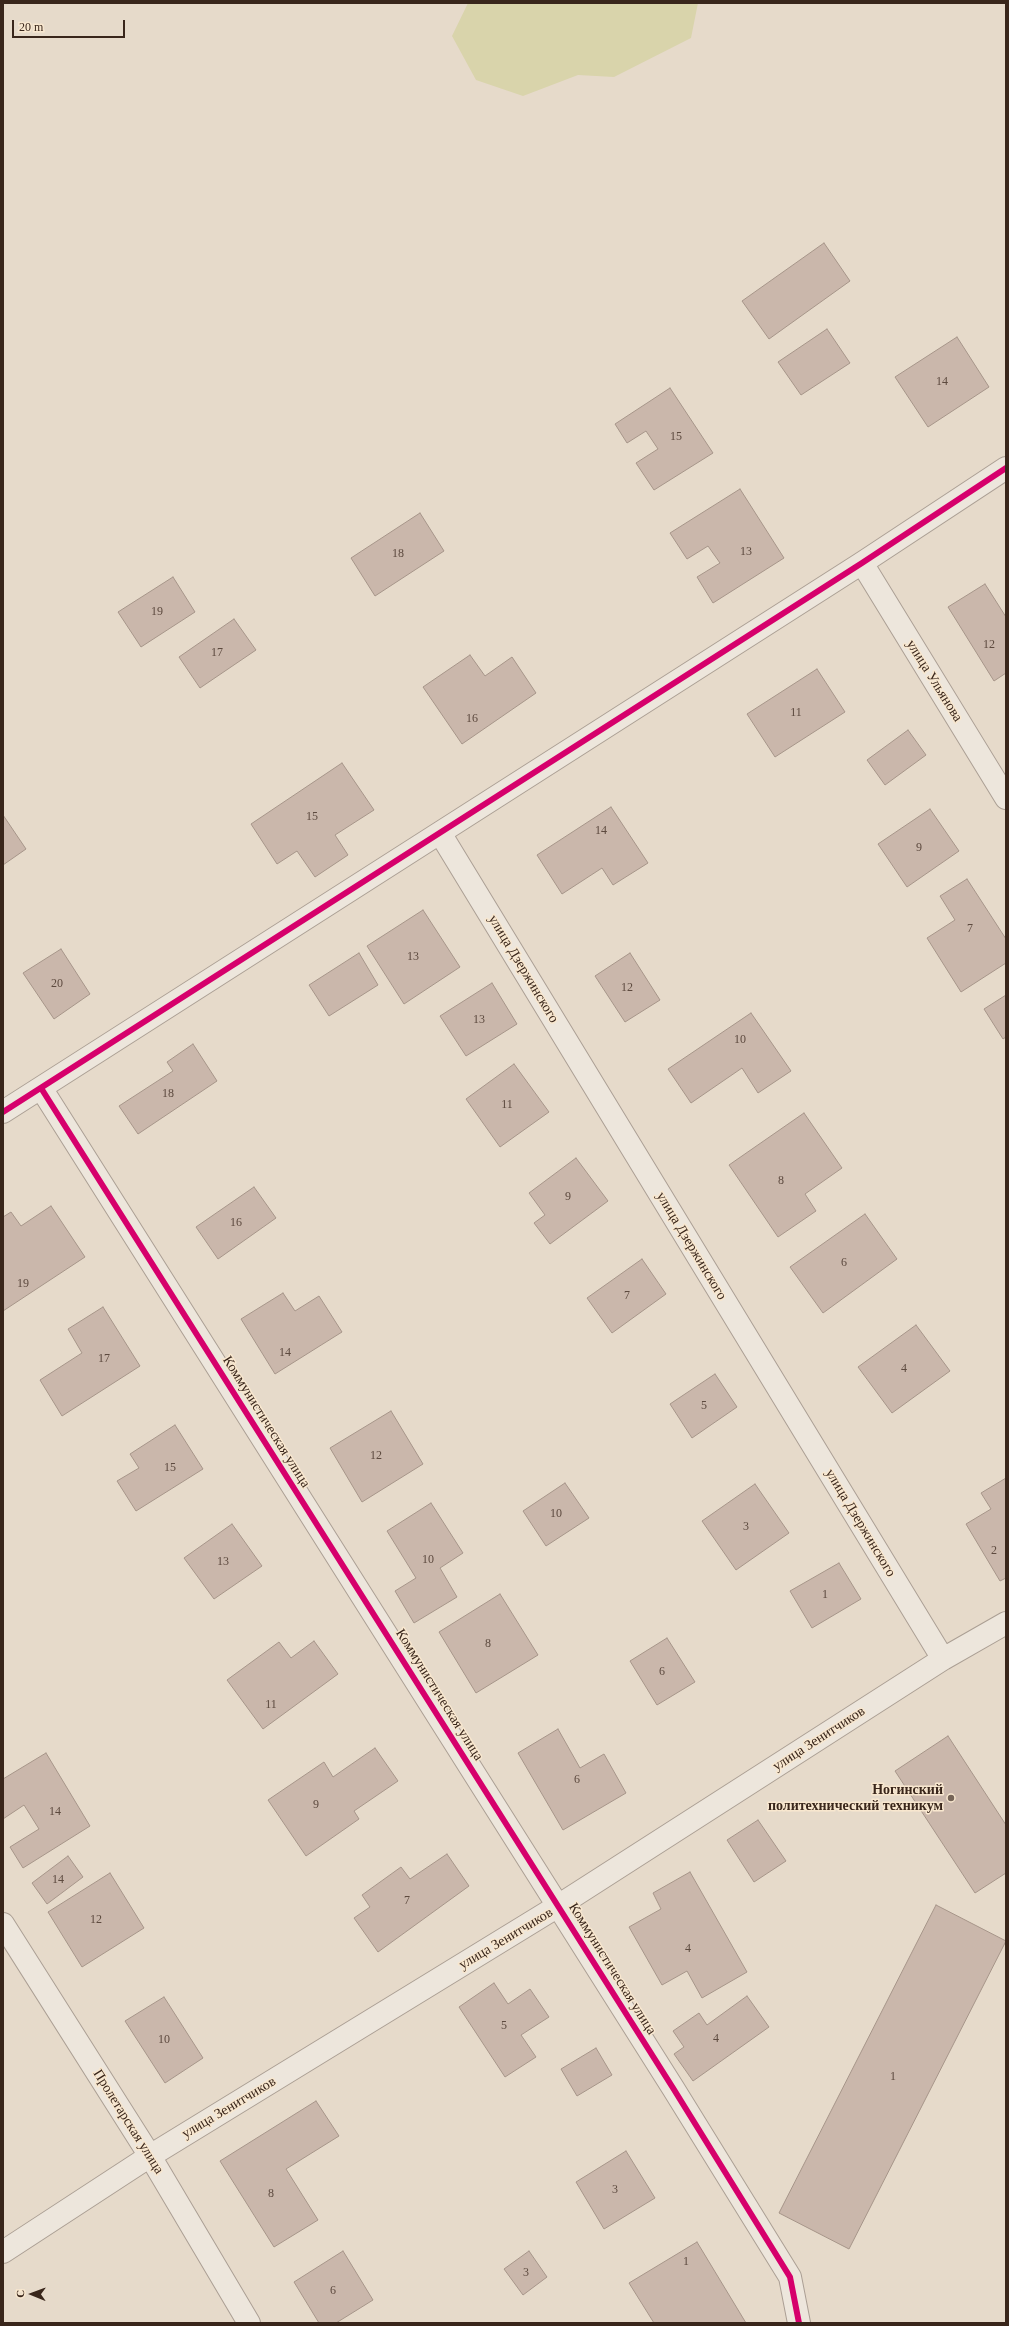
<!DOCTYPE html>
<meta charset="utf-8">
<style>
body{margin:0}
#map{position:relative;width:1009px;height:2326px;overflow:hidden;background:#e6daca;font-family:"Times New Roman",serif}
canvas{display:block}
.frame{position:absolute;inset:0;border:4px solid #39261b;pointer-events:none}
.north{position:absolute;left:12px;top:2274px;width:40px;height:40px;-webkit-text-stroke:3px #f8e7cf;paint-order:stroke;rotate:271deg;font-size:11px;font-weight:700;line-height:16px;text-align:center;color:#39261b}
.north::after{content:'';display:block;margin:auto;width:14px;height:18px;background:#39261b;clip-path:polygon(50% 0,100% 100%,50% 72%,0 100%)}
.scale{position:absolute;left:12px;top:20px;width:113px;height:18px;box-sizing:border-box;border:2px solid #39261b;border-top:0;padding-left:5px;font-size:12px;line-height:14px;white-space:nowrap;color:#39261b;-webkit-text-stroke:3px #f8e7cf;paint-order:stroke}
</style>
<div id="map">
<canvas width="1009" height="2326"></canvas>
<div class="frame"></div>
<div class="north">С</div>
<div class="scale">20 m</div>
</div>
<script>
const c = document.querySelector('canvas').getContext('2d');
c.lineJoin = 'round';
function fillPath(path, color) {
  c.fillStyle = color;
  c.fill(path, 'evenodd');
}
function poly(rows) {
  const path = new Path2D();
  for (const r of rows) {
    path.moveTo(r[0], r[1]);
    for (let i = 2; i < r.length; i += 2) path.lineTo(r[i], r[i + 1]);
  }
  return path;
}
function trace(path, color, width, dash) {
  c.strokeStyle = color;
  c.lineWidth = width;
  c.lineCap = dash ? 'butt' : 'round';
  c.setLineDash(dash || []);
  c.stroke(path);
}
function drawText(font, color, halo, rows, align = 'center') {
  c.font = font + ' "Times New Roman",serif';
  c.lineWidth = 3;
  c.setLineDash([]);
  c.textBaseline = 'middle';
  c.strokeStyle = halo;
  c.fillStyle = color;
  for (const [text, x, y, turn = 0] of rows) {
    c.save();
    c.translate(x, y);
    c.rotate((+turn || 0) * Math.PI / 180);
    c.textAlign = isNaN(turn) ? turn : align;
    if (halo) c.strokeText(text, 0, 0);
    c.fillText(text, 0, 0);
    c.restore();
  }
}
const green = poly([
 [468,3,698,3,691,38,614,77,578,75,523,96,476,80,452,36]
]);
const building = poly([
 [824,243,850,281,769,339,742,301,824,243],
 [827,329,850,363,801,395,778,362,827,329],
 [957,337,989,387,928,427,895,377,957,337],
 [670,388,713,453,654,490,636,463,658,449,646,431,627,443,615,424,670,388],
 [740,489,784,558,713,603,697,577,720,563,708,546,687,559,670,533,740,489],
 [420,513,444,551,375,596,351,558,420,513],
 [173,577,195,612,141,647,118,612,173,577],
 [985,584,1006,617,1006,673,994,681,948,607,985,584],
 [234,619,256,650,200,688,179,657,234,619],
 [470,655,485,676,512,657,536,693,462,744,423,687,470,655],
 [817,669,845,712,775,757,747,714,817,669],
 [908,730,926,755,885,785,867,760,908,730],
 [342,763,374,810,335,835,348,855,315,877,297,851,277,864,251,824,342,763],
 [611,807,648,863,613,885,602,868,562,894,537,855,611,807],
 [930,809,959,851,907,887,878,844,930,809],
 [3,815,26,849,3,865,3,815],
 [967,879,1006,939,1006,963,961,992,927,938,955,920,940,896,967,879],
 [423,910,460,967,404,1004,367,946,423,910],
 [61,949,90,994,54,1019,23,973,61,949],
 [359,953,378,985,329,1016,309,985,359,953],
 [630,953,660,1000,625,1022,595,976,630,953],
 [492,983,517,1024,466,1056,440,1016,492,983],
 [1006,995,1006,1037,1003,1039,984,1009,1006,995],
 [751,1013,791,1071,758,1093,742,1068,691,1103,668,1069,751,1013],
 [193,1044,217,1081,138,1134,119,1106,173,1071,167,1062,193,1044],
 [514,1064,549,1112,500,1147,466,1099,514,1064],
 [804,1113,842,1168,805,1194,816,1211,778,1237,729,1165,804,1113],
 [576,1158,608,1201,550,1244,534,1223,545,1215,529,1193,576,1158],
 [254,1187,276,1218,218,1259,196,1227,254,1187],
 [51,1206,85,1257,3,1311,3,1217,11,1212,21,1226,51,1206],
 [865,1214,897,1259,823,1313,790,1267,865,1214],
 [642,1259,666,1294,612,1333,587,1298,642,1259],
 [283,1293,295,1311,319,1296,342,1332,275,1374,241,1319,283,1293],
 [103,1307,140,1366,62,1416,40,1380,82,1353,68,1329,103,1307],
 [916,1325,950,1371,892,1413,858,1367,916,1325],
 [715,1374,737,1407,692,1438,670,1404,715,1374],
 [391,1411,423,1464,362,1502,330,1448,391,1411],
 [175,1425,203,1469,136,1511,117,1481,139,1468,130,1454,175,1425],
 [1006,1478,1006,1578,1000,1581,966,1524,991,1509,981,1493,1006,1478],
 [565,1483,589,1518,546,1546,523,1511,565,1483],
 [755,1484,789,1533,736,1570,702,1521,755,1484],
 [431,1503,463,1553,440,1568,457,1597,414,1623,395,1591,416,1578,387,1531,431,1503],
 [232,1524,262,1566,214,1599,184,1558,232,1524],
 [839,1563,861,1599,812,1628,790,1591,839,1563],
 [500,1594,538,1655,476,1693,439,1632,500,1594],
 [667,1638,695,1682,657,1705,630,1661,667,1638],
 [314,1641,338,1674,263,1729,227,1680,279,1642,291,1658,314,1641],
 [558,1729,580,1768,604,1754,626,1793,563,1830,518,1753,558,1729],
 [948,1736,1006,1825,1006,1873,975,1893,895,1771,948,1736],
 [375,1748,398,1781,354,1811,359,1819,306,1856,268,1800,324,1762,333,1777,375,1748],
 [46,1753,90,1826,23,1868,10,1847,39,1829,24,1805,3,1819,3,1779,46,1753],
 [758,1820,786,1861,754,1882,727,1840,758,1820],
 [447,1854,469,1886,378,1952,354,1918,370,1907,362,1895,401,1867,410,1879,447,1854],
 [68,1856,83,1877,47,1904,32,1883,68,1856],
 [690,1872,747,1972,702,1998,687,1971,662,1985,629,1927,661,1909,653,1893,690,1872],
 [110,1873,144,1928,82,1967,48,1912,110,1873],
 [936,1905,1006,1941,849,2249,779,2213,936,1905],
 [494,1983,508,2004,530,1989,549,2017,521,2035,536,2057,505,2077,459,2007,494,1983],
 [747,1996,769,2027,693,2081,674,2054,684,2047,673,2031,699,2013,707,2025,747,1996],
 [164,1997,203,2058,165,2083,125,2021,164,1997],
 [596,2048,612,2075,577,2096,561,2069,596,2048],
 [316,2101,339,2136,286,2169,318,2220,274,2247,220,2161,316,2101],
 [626,2151,655,2198,604,2229,576,2182,626,2151],
 [697,2242,746,2323,654,2323,629,2283,697,2242],
 [343,2251,373,2300,336,2323,319,2323,294,2282,343,2251],
 [529,2251,547,2277,523,2295,504,2269,529,2251]
]);
const minor = poly([
 [862,563,1006,798],
 [440,833,943,1659],
 [41,1088,673,2088,790,2277,799,2323],
 [3,1112,862,563,1006,468],
 [3,1924,150,2156,249,2323],
 [3,2252,150,2156,558,1906,943,1659,1006,1623]
]);
const cycleway = poly([
 [41,1088,673,2088,790,2277,799,2323],
 [3,1112,862,563,1006,468]
]);
const markers = [
 [951,1798,4,"#766558"]
];
const numberNames = [
 ["14",942,382],
 ["15",676,437],
 ["13",746,552],
 ["18",398,554],
 ["19",157,612],
 ["12",989,645],
 ["17",217,653],
 ["11",796,713],
 ["16",472,719],
 ["15",312,817],
 ["14",601,831],
 ["9",919,848],
 ["7",970,929],
 ["13",413,957],
 ["20",57,984],
 ["12",627,988],
 ["13",479,1020],
 ["10",740,1040],
 ["18",168,1094],
 ["11",507,1105],
 ["8",781,1181],
 ["9",568,1197],
 ["16",236,1223],
 ["6",844,1263],
 ["19",23,1284],
 ["7",627,1296],
 ["14",285,1353],
 ["17",104,1359],
 ["4",904,1369],
 ["5",704,1406],
 ["12",376,1456],
 ["15",170,1468],
 ["10",556,1514],
 ["3",746,1527],
 ["2",994,1551],
 ["10",428,1560],
 ["13",223,1562],
 ["1",825,1595],
 ["8",488,1644],
 ["6",662,1672],
 ["11",271,1705],
 ["6",577,1780],
 ["9",316,1805],
 ["14",55,1812],
 ["14",58,1880],
 ["7",407,1901],
 ["12",96,1920],
 ["4",688,1949],
 ["5",504,2026],
 ["4",716,2039],
 ["10",164,2040],
 ["1",893,2077],
 ["3",615,2190],
 ["8",271,2194],
 ["1",686,2262],
 ["3",526,2273],
 ["6",333,2291]
];
const streetNames = [
 ["улица Ульянова",934,681,58],
 ["улица Дзержинского",523,969,59],
 ["улица Дзержинского",691,1246,59],
 ["Коммунистическая улица",266,1422,58],
 ["улица Дзержинского",860,1523,59],
 ["Коммунистическая улица",439,1695,58],
 ["улица Зенитчиков",819,1739,-33],
 ["улица Зенитчиков",506,1939,-31],
 ["Коммунистическая улица",612,1969,58],
 ["улица Зенитчиков",229,2108,-31],
 ["Пролетарская улица",128,2122,58]
];
const poiNames = [
 ["Ногинский",943,1790],
 ["политехнический техникум",943,1806]
];
fillPath(green, '#d9d4ab');
fillPath(building, '#cab7ab');
trace(building, '#a69589', 1);
trace(minor, '#ab9f94', 24);
trace(minor, '#ede6dc', 22);
trace(cycleway, '#d6006c', 6);
for (const [x, y, r, color] of markers) {
  const dot = new Path2D();
  dot.arc(x, y, r, 0, 2 * Math.PI);
  c.fillStyle = color;
  c.fill(dot);
  trace(dot, '#f8e7cf', 1.5);
}
drawText('12px', '#5d4a3f', null, numberNames);
drawText('14px', '#39261b', '#f8e7cf', streetNames);
drawText('bold 14px', '#39261b', '#f8e7cf', poiNames, 'right');
</script>
